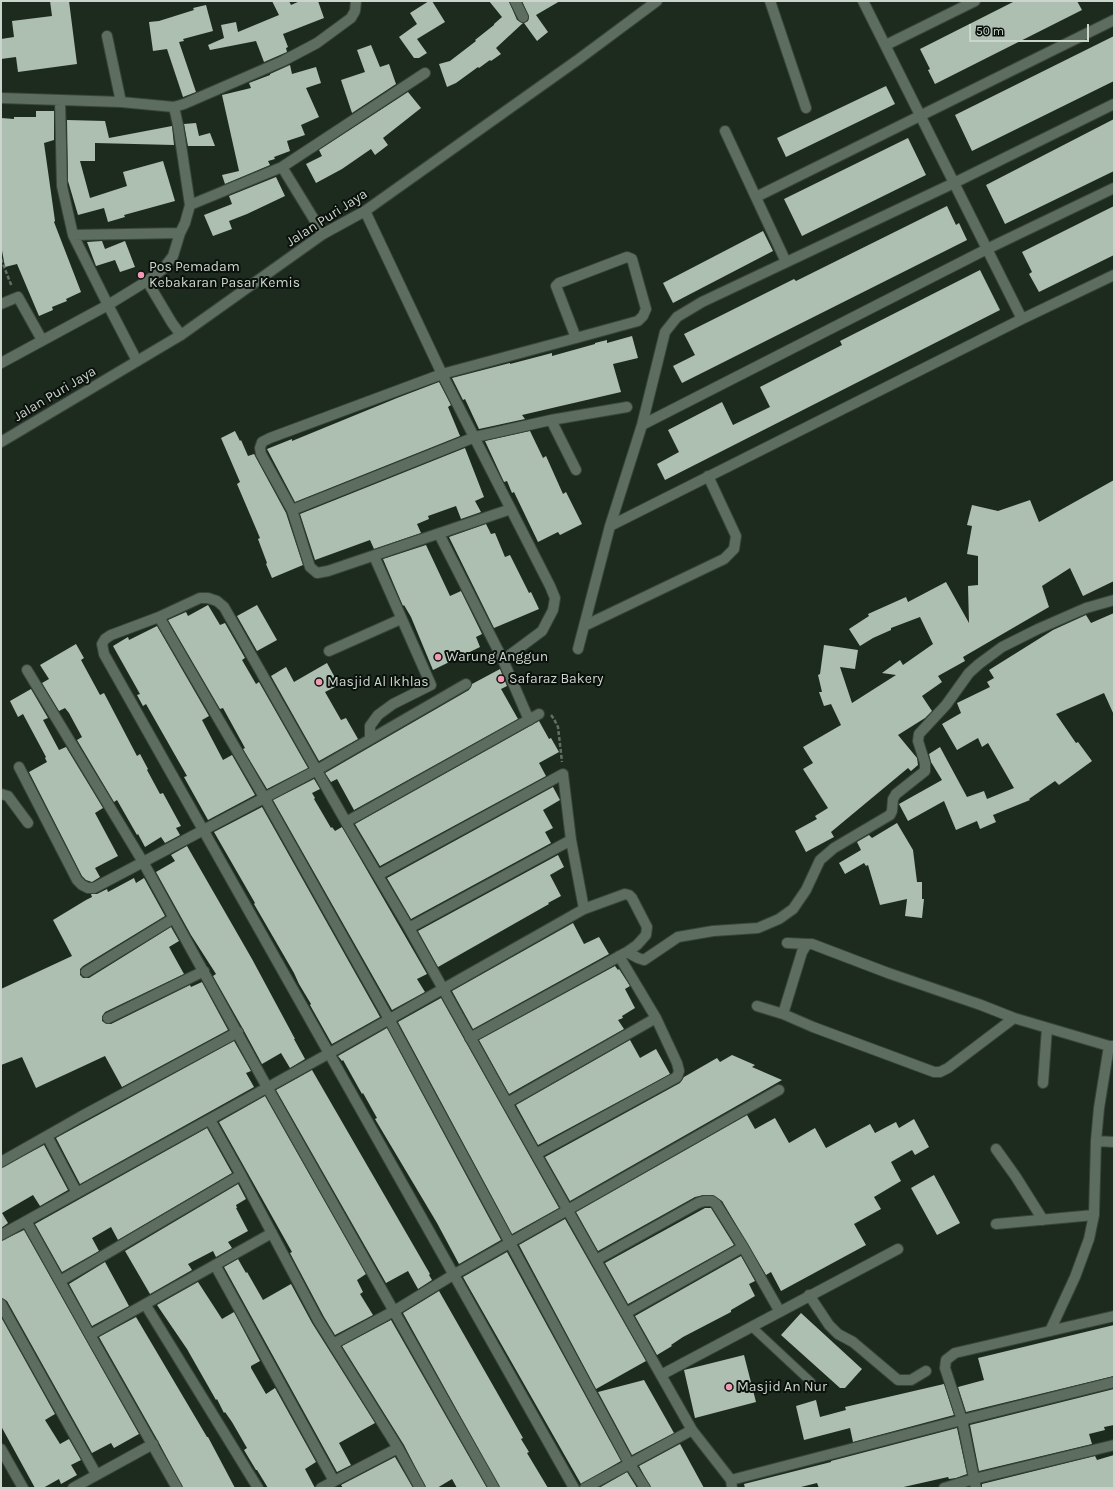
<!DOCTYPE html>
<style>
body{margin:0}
#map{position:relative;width:1115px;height:1489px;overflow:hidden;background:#1d2b1f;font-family:Karla,sans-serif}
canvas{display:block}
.frame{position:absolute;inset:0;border:2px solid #ccd5cd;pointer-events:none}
.scale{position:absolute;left:969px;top:24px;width:120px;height:18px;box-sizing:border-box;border:2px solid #ccd5cd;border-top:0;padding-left:5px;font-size:12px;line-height:14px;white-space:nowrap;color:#ccd5cd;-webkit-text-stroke:3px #0b110c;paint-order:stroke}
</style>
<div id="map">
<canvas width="1115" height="1489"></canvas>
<div class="frame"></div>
<div class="scale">50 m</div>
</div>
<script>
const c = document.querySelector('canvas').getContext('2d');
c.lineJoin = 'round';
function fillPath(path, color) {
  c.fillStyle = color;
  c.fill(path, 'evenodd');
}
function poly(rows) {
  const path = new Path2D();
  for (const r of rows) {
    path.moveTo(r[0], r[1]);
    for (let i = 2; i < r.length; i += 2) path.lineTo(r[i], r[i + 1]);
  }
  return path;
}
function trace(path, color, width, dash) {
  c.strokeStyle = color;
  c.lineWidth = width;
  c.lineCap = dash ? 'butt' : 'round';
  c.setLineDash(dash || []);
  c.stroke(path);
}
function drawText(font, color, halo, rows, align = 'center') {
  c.font = font + ' Karla,sans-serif';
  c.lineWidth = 4;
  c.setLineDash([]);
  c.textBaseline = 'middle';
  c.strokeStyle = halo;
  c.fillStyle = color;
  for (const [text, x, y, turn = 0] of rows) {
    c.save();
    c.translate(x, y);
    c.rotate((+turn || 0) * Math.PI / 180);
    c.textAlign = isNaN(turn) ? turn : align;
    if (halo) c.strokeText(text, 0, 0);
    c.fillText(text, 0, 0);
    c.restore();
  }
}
const building = poly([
 [50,1,69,1,77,64,18,72,16,57,1,59,1,39,14,37,12,21,52,16],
 [272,1,289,1,291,5,300,1,318,1,324,18,283,34,288,47,286,48,287,52,264,62,256,41,210,50,208,45,224,38,221,25,236,22,238,32,279,15],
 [429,1,432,1,445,22,417,39,427,53,419,58,414,58,399,37,417,24,410,13],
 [489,1,509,1,517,20,523,23,496,48,501,54,491,61,490,60,479,68,478,67,456,83,447,87,439,64,450,61,476,41,475,40,494,25,494,24,502,17],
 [522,1,560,1,536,15,548,32,537,41,524,23,528,21,529,17],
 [1015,1,1077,1,1082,10,935,84,928,70,930,69,920,49],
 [206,5,213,31,183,39,184,41,179,42,196,92,183,97,167,49,153,51,149,22,159,21,194,10,193,8],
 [1114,36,1114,81,972,151,955,115],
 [371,45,380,67,389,64,396,84,352,113,341,80,365,72,357,50],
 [290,65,292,74,316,67,321,83,306,88,319,117,301,125,305,135,287,141,290,151,274,157,275,159,268,161,270,165,225,184,222,175,239,171,222,95,251,88,249,83,270,75,270,74],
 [886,86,895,104,786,157,777,138],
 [408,92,421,108,383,138,388,145,375,155,371,149,342,169,316,183,306,164,322,156,319,150],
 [36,111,54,111,54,140,44,143,55,221,54,222,81,292,66,299,67,301,52,307,53,310,39,316,17,264,5,267,1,245,1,118,14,119,14,117,36,117],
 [1114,119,1114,171,1005,224,986,185],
 [67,120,105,121,109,138,172,126,174,145,95,143,95,161,80,161,90,198,127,186,123,172,163,161,175,201,124,215,125,217,108,222,104,208,78,215,68,181],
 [196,123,199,136,210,133,215,146,188,146,184,124],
 [908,138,926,175,802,236,784,199],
 [276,177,285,196,247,214,229,221,232,229,213,236,204,215,232,204,229,196],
 [947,206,956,225,959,223,967,240,682,383,673,366,695,355,684,334,794,279,796,281],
 [1114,206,1114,255,1039,292,1029,274,1032,272,1022,252],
 [763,231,773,251,673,303,663,283],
 [102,241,105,249,125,241,135,267,120,272,115,260,96,266,87,242],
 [980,270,1000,310,665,480,657,464,679,452,668,430,722,402,733,425,770,407,760,387,842,345,840,341],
 [632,336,638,358,613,364,621,392,522,415,525,419,479,429,465,399,463,400,452,378,510,363,510,364,552,353,552,356,595,344,595,343,607,340,607,343],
 [439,382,451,405,448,407,460,436,295,502,267,449,292,439,292,441,397,398],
 [235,431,240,441,241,440,248,456,254,454,286,513,303,565,272,578,266,564,267,563,258,539,260,538,237,484,240,482,221,438],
 [530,431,543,458,546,456,563,494,566,492,582,524,560,535,558,532,538,542,514,492,512,493,507,481,504,482,485,441],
 [465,448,484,497,475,501,481,512,461,519,456,506,428,516,429,519,417,524,421,533,374,549,370,540,315,560,300,514],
 [1114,480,1114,581,1083,596,1070,568,1042,586,1049,607,963,657,965,661,938,676,942,682,922,696,932,711,925,718,898,735,917,758,918,765,911,771,908,768,831,832,834,837,806,852,795,831,817,819,815,816,828,808,803,769,813,763,803,747,841,725,831,704,824,706,819,692,822,692,818,675,820,674,824,645,858,650,855,669,840,667,852,703,896,675,882,673,900,660,903,665,933,644,920,617,891,628,891,630,873,638,860,646,849,629,869,616,868,614,906,597,908,602,946,582,969,623,968,586,978,585,978,556,967,554,972,526,967,525,972,505,998,511,1030,500,1039,522],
 [486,524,491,534,495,533,505,557,510,555,529,593,531,592,539,609,494,628,449,537],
 [426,545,450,596,461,591,482,634,476,637,480,647,433,670,411,617,404,605,403,606,383,559],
 [208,605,220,625,225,623,245,658,242,660,256,684,259,682,308,768,267,789,243,749,245,748,223,708,220,709,168,620,186,612,188,616],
 [257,605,277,640,257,651,237,616],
 [1114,613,1114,715,1104,693,1056,714,1076,743,1078,742,1092,761,1059,785,1055,781,1029,799,1030,800,993,815,996,822,980,829,977,821,956,830,944,801,908,821,899,804,942,780,931,762,929,754,940,747,967,797,984,791,987,799,1014,788,988,743,982,747,978,738,957,750,942,724,961,713,957,703,990,687,987,682,994,678,989,670,1053,630,1086,615,1091,623],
 [157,626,209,716,202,720,223,760,232,755,255,795,208,820,184,777,187,776,175,755,146,704,143,706,137,695,140,694,113,646,128,637,129,640],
 [76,644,84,658,81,660,100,695,104,693,137,756,140,754,148,769,147,770,160,794,163,793,181,826,176,828,180,835,165,843,161,837,145,847,138,834,137,835,117,800,114,802,77,740,82,737,69,713,65,708,59,711,42,683,49,679,40,665],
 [327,663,339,685,325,692,341,720,346,718,358,739,319,761,271,676,286,667,294,682],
 [500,669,507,686,501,689,518,719,354,810,337,779,331,782,325,773,469,690,472,684],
 [31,689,48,718,43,720,59,750,66,747,103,808,95,813,118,856,95,868,100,877,92,882,86,880,82,876,29,772,47,762,45,758,46,757,23,714,18,717,10,701],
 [539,721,549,739,551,738,559,752,539,763,546,776,380,866,355,824],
 [314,779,320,789,312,793,315,798,314,799,331,828,332,827,335,831,342,827,427,974,417,979,425,992,392,1010,273,800],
 [553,787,560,800,543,810,553,828,545,832,551,843,411,919,387,878],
 [262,807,380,1017,332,1044,310,1005,311,1004,299,984,294,973,254,904,255,903,214,832],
 [897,823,913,850,917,882,922,882,922,899,924,899,922,918,905,916,907,899,880,905,868,865,866,866,864,863,845,874,839,863,861,850,857,842,869,835,872,838],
 [187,846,252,959,295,1039,294,1039,305,1059,290,1068,281,1053,262,1064,243,1029,213,976,216,974,191,935,156,872,175,861,171,855],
 [558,855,564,867,550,875,561,896,548,903,549,904,438,967,418,931],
 [134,878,136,883,144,878,165,916,83,966,80,969,80,975,83,978,89,978,171,927,179,941,169,947,184,974,105,1012,102,1017,102,1021,107,1024,111,1024,190,985,191,987,202,982,228,1030,122,1087,105,1056,36,1088,22,1057,1,1065,1,989,72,956,53,920,86,900,92,897,91,894,97,894,107,889,108,892],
 [573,923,584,944,599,937,609,954,473,1029,452,991],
 [615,966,618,970,619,969,630,986,625,989,635,1008,622,1016,623,1018,618,1020,624,1029,509,1094,479,1040],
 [441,998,559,1208,512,1234,398,1022],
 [387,1028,501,1240,459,1264,437,1223,375,1119,377,1118,363,1093,362,1094,343,1060,342,1061,338,1056],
 [630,1040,640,1058,656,1049,670,1074,538,1145,516,1105],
 [234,1041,251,1071,246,1073,254,1087,80,1184,56,1138],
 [732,1055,755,1065,752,1067,782,1080,570,1201,545,1157,680,1083,684,1077,717,1058,720,1062],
 [312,1070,430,1274,429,1275,432,1280,418,1289,408,1271,386,1283,276,1090],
 [265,1096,366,1274,357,1280,363,1292,360,1294,373,1315,335,1335,324,1317,290,1253,292,1252,219,1122],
 [747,1115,755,1129,775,1118,789,1143,815,1128,826,1148,870,1124,875,1133,896,1122,899,1128,914,1119,929,1147,915,1155,912,1150,891,1162,901,1181,874,1197,881,1209,854,1224,866,1245,781,1291,771,1272,766,1275,722,1201,712,1195,704,1195,695,1197,598,1251,576,1212],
 [207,1128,232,1173,118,1240,111,1227,92,1238,99,1251,62,1272,35,1224],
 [44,1145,68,1190,40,1206,33,1195,2,1213,8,1223,1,1228,1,1168],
 [934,1175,960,1223,937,1235,911,1188],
 [238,1184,246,1199,236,1205,237,1208,236,1208,248,1231,228,1242,232,1248,216,1257,213,1251,188,1264,192,1270,150,1294,125,1251],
 [705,1208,711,1208,734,1245,628,1304,605,1263],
 [565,1219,646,1361,596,1389,519,1245],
 [24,1230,139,1434,114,1448,111,1443,92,1453,7,1301,1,1298,1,1241],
 [507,1252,621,1461,581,1484,463,1277],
 [741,1256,755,1281,749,1284,755,1296,731,1310,731,1312,683,1337,671,1345,672,1346,657,1355,635,1316],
 [238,1259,246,1273,247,1272,263,1300,291,1284,312,1323,375,1423,339,1443,351,1465,337,1472,224,1267],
 [105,1262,129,1306,92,1326,69,1284],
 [198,1282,222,1319,234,1312,260,1361,251,1366,251,1368,266,1394,275,1388,316,1462,305,1469,315,1488,268,1488,257,1470,256,1470,244,1450,247,1448,232,1422,225,1412,224,1413,217,1399,216,1400,187,1349,157,1305],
 [439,1291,523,1438,521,1439,529,1452,527,1453,548,1488,500,1488,403,1313],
 [801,1313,862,1369,845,1388,840,1388,781,1335],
 [1,1317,55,1414,45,1420,60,1444,69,1439,81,1460,71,1465,77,1475,61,1484,59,1479,43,1488,35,1488,1,1426],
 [136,1317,207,1437,208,1437,235,1488,183,1488,158,1441,99,1337],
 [391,1320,487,1488,457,1488,452,1479,437,1488,426,1488,404,1445,342,1346],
 [1114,1325,1114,1376,966,1412,958,1387,984,1380,978,1358],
 [744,1355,756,1402,695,1418,684,1370],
 [644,1380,674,1433,632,1455,598,1392],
 [944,1384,954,1415,853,1442,850,1428,804,1440,796,1406,816,1400,820,1417,846,1410,845,1407],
 [1114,1389,1114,1425,1104,1427,1105,1430,1089,1434,1092,1444,979,1471,970,1425],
 [957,1428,967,1474,956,1478,949,1479,948,1477,899,1488,819,1488,817,1483,797,1488,745,1488,744,1484,831,1462,831,1461],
 [680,1444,704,1488,651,1488,639,1466],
 [1114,1455,1114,1488,982,1488,982,1484,1095,1456,1097,1460],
 [395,1457,413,1488,343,1488,341,1485],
 [627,1472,637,1488,599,1488]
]);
const path = poly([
 [1,259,12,287],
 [551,715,554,719,558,727,562,762]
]);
const service = poly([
 [752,1327,811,1382]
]);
const minor = poly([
 [515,1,523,17],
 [770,1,806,108],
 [863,1,1022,319],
 [107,36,121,102],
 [886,45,975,1],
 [1,98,121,102,174,107,184,104,283,61,317,43,351,18,355,11,356,1],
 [60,100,62,186,73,235,108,305,137,361],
 [725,131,786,262],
 [282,167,323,234],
 [756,197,1114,20],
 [190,205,282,167,425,73],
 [365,211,442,374,550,586,555,598,553,610,542,631,503,660],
 [73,235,180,233],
 [147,281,172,323,181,335],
 [1,304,18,297,42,340],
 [1,363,108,305,147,281,163,269,173,256,180,233,185,223,190,205,178,125,174,107],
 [551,420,576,470],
 [642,425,987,249,1114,188],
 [511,509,328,571,317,573,310,567,292,510,261,454,260,448,262,442,270,438,442,374,576,338,638,321,643,316,646,309,632,259,627,257,559,283,556,286,576,338],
 [292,510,475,437,551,420,627,407],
 [610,526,1022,319,1114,275],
 [439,534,503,660,529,720],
 [159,617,264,797,389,1019,629,1463,645,1488],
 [584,626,724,559,734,549,736,536,708,476],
 [578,649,610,526,642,425,665,332,677,317,702,302,954,183,1114,104],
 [329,651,401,619],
 [27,670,143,862,267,1087,494,1488],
 [370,739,370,726,378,715,393,704,431,685,374,556],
 [19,767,77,880,82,885,88,888,94,888,317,770,466,684],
 [1,794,8,796,28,823],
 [346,822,539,714],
 [378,875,563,774,571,840,584,909],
 [409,928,571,840],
 [787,943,807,944],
 [627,952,638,958,644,960,678,937,713,931,758,928,779,919,793,909,806,890,820,860,834,848,890,815,892,811,893,799,896,794,925,771,925,763,918,741,919,734,946,705,969,673,979,664,1002,647,1038,629,1086,608,1114,600],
 [86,972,174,918],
 [757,1006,783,1014,813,1027,934,1072,940,1072,948,1068,1014,1018],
 [783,1014,802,952,807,944,812,944,888,973,981,1005,1014,1018,1109,1046,1114,1046],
 [108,1018,204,971],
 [1043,1083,1047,1028],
 [507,1103,656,1018],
 [210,1120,241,1175,318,1320,398,1448,420,1488],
 [47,1136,77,1193],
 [1096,1141,1114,1142],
 [996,1149,1016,1177,1043,1220],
 [536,1154,677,1077,679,1071,677,1063,656,1018,619,956],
 [1,1162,82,1116,238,1032],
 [26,1221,90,1335,177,1488],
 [996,1224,1094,1215],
 [1,1235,328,1054,584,909,625,894,629,895,632,898,647,927,646,935,637,945,627,952,470,1038],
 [596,1260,698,1203,704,1201,712,1201,716,1204,743,1247,780,1312],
 [215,1265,334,1481],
 [60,1281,241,1175],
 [809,1295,829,1325,838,1334,853,1342,898,1380,911,1380,926,1371],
 [1,1304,96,1474],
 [145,1304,258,1488],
 [626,1313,743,1247],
 [1050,1331,1075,1277,1089,1239,1094,1215,1096,1141,1099,1108,1109,1046],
 [90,1335,272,1233],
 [333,1344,394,1311,453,1275,779,1090],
 [661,1375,898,1249],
 [1,1449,23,1488],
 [731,1480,962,1420,1114,1382],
 [73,1488,153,1444],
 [321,1488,398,1448],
 [574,1488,104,654,102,644,105,639,111,635,159,617,200,598,208,598,217,601,224,607,346,822,409,928,507,1103,692,1430,731,1480,732,1488],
 [585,1488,692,1430],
 [944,1488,974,1479,1114,1445],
 [976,1488,962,1420,945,1368,946,1360,955,1353,1114,1316]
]);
const tertiary = poly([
 [1,442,181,335,323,234,365,211,579,59,657,1]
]);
const markers = [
 [141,275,4,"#f09ab5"],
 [438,657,4,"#f09ab5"],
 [501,679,4,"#f09ab5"],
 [319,682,4,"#f09ab5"],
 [729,1387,4,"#f09ab5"]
];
const streetNames = [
 ["Jalan Puri Jaya",327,218,-33],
 ["Jalan Puri Jaya",55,394,-31]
];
const poiNames = [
 ["Pos Pemadam",149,267],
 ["Kebakaran Pasar Kemis",149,283],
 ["Warung Anggun",446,657],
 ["Safaraz Bakery",509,679],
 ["Masjid Al Ikhlas",327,682],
 ["Masjid An Nur",737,1387]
];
fillPath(building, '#adbfb0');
trace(service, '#39453c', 10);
trace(minor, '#39453c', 12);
trace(tertiary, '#39453c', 12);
trace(path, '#636f65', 2.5, [4, 2]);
trace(service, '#5d6d60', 8);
trace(minor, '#5d6d60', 10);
trace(tertiary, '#5d6d60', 10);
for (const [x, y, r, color] of markers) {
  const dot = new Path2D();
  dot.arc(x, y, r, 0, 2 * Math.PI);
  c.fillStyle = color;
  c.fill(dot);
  trace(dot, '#0b110c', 1.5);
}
drawText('14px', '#ccd5cd', '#0b110c', streetNames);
drawText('14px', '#ccd5cd', '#0b110c', poiNames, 'left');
</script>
